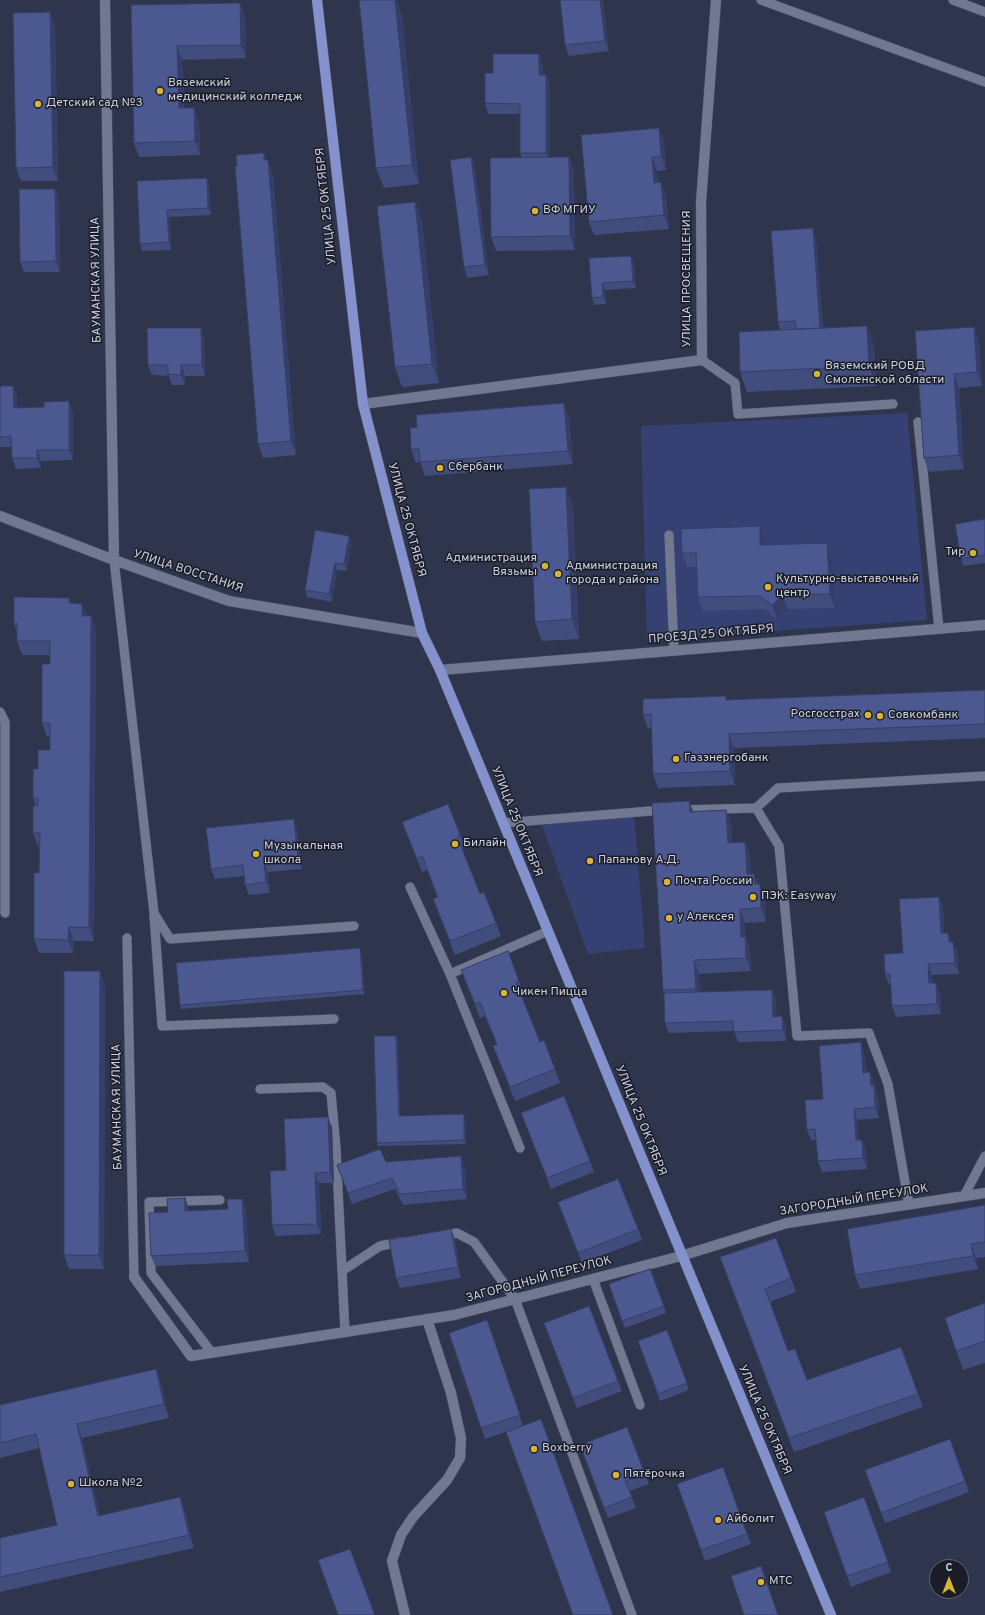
<!DOCTYPE html>
<meta charset="utf-8">
<style>
body{margin:0}
#map{position:relative;width:985px;height:1615px;overflow:hidden;background:#2f354c;font-family:Overpass,sans-serif}
canvas{display:block}
.north{position:absolute;left:929px;top:1559px;width:40px;height:40px;box-sizing:border-box;background:#1a1d28;border:1px solid #616572;border-radius:50%;rotate:0deg;font-size:11px;font-weight:700;line-height:16px;text-align:center;color:#ccd1e0}
.north::after{content:'';display:block;margin:auto;width:14px;height:18px;background:#d8b434;clip-path:polygon(50% 0,100% 100%,50% 72%,0 100%)}
</style>
<div id="map">
<canvas width="985" height="1615"></canvas>
<div class="north">С</div>
</div>
<script>
const c = document.querySelector('canvas').getContext('2d');
c.lineJoin = 'round';
function fillPath(path, color) {
  c.fillStyle = color;
  c.fill(path, 'evenodd');
}
function poly(rows) {
  const path = new Path2D();
  for (const r of rows) {
    path.moveTo(r[0], r[1]);
    for (let i = 2; i < r.length; i += 2) path.lineTo(r[i], r[i + 1]);
  }
  return path;
}
function trace(path, color, width, dash) {
  c.strokeStyle = color;
  c.lineWidth = width;
  c.lineCap = dash ? 'butt' : 'round';
  c.setLineDash(dash || []);
  c.stroke(path);
}
function drawText(font, color, halo, rows, align = 'center') {
  c.font = font + ' Overpass,sans-serif';
  c.lineWidth = 3;
  c.setLineDash([]);
  c.textBaseline = 'middle';
  c.strokeStyle = halo;
  c.fillStyle = color;
  for (const [text, x, y, turn = 0] of rows) {
    c.save();
    c.translate(x, y);
    c.rotate((+turn || 0) * Math.PI / 180);
    c.textAlign = isNaN(turn) ? turn : align;
    if (halo) c.strokeText(text, 0, 0);
    c.fillText(text, 0, 0);
    c.restore();
  }
}
const green = poly([
 [907,413,927,620,647,640,641,426],
 [634,812,645,948,588,954,539,817]
]);
const lane = poly([
 [761,0,985,82],
 [953,0,985,12],
 [702,360,735,383,738,414,893,404],
 [918,422,939,629],
 [669,535,674,651],
 [114,560,154,913,170,939,354,926],
 [0,712,5,722,5,913],
 [756,808,779,846,797,1036,869,1033,888,1084,909,1205],
 [680,810,756,808,778,788,985,776],
 [503,823,663,810],
 [410,887,450,974],
 [154,915,162,1026,334,1019],
 [127,938,134,1277],
 [260,1089,323,1087,331,1093,336,1148,345,1332],
 [520,1148,450,974,548,931],
 [964,1196,985,1156],
 [441,1236,457,1233,474,1242,515,1299,632,1615],
 [342,1271,380,1246,401,1242],
 [593,1279,640,1405],
 [212,1353,151,1273,149,1202,220,1200]
]);
const street = poly([
 [105,0,114,560],
 [363,404,702,360,701,202,716,0],
 [0,516,114,560,229,601,422,633],
 [440,670,985,625],
 [134,1277,191,1356,454,1315,681,1256,787,1223,985,1193],
 [405,1615,392,1561,401,1535,413,1517,447,1480,460,1458,461,1438,451,1393,427,1319]
]);
const primary = poly([
 [317,0,363,404,422,633,440,670,831,1615]
]);
const wall = poly([
 [359,0,396,0,402,15,419,184,384,188,376,168],
 [603,2,609,51,569,56,565,45],
 [240,3,245,17,246,58,182,60,184,108,194,108,199,122,200,155,139,157,134,143,131,5],
 [50,12,55,26,58,181,21,181,16,168],
 [543,65,543,75,546,75,550,86,550,158,569,157,574,171,575,250,496,251,491,237,522,158,520,153,520,114,488,114,485,103,493,73],
 [659,128,664,142,666,170,657,171,658,182,661,182,666,196,669,229,594,235,589,222],
 [264,153,266,160,273,174,296,455,263,458,258,444,237,166],
 [471,157,475,167,489,275,467,278,464,267],
 [207,178,209,185,211,215,170,217,171,250,142,251,140,244,137,181],
 [55,189,59,199,60,272,24,272,20,262],
 [415,202,422,221,439,383,402,387,395,367],
 [816,239,823,328,874,345,876,386,747,392,740,372,780,330,778,322],
 [589,258,634,263,636,288,605,290,606,304,594,305,592,298],
 [974,327,979,341,982,386,959,388,964,469,929,472,924,458,915,331],
 [204,339,205,376,185,376,185,385,172,385,169,376,152,375,148,365],
 [0,386,13,386,17,396,17,408,73,412,73,460,41,461,41,468,16,469,12,458,12,447,0,447],
 [569,417,573,464,425,476,420,462,416,463,411,449],
 [566,487,573,506,579,639,542,641,535,622],
 [985,519,985,563,963,566,961,559],
 [349,536,351,543,347,571,337,570,332,602,307,597,305,590],
 [765,540,765,545,832,557,835,608,787,609,777,619,765,609,703,611,698,597,697,567,687,567,682,553],
 [69,598,71,603,82,604,87,616,91,616,96,630,94,941,74,941,73,953,39,953,34,939,39,873,39,846,38,846,33,833,36,806,33,798,38,769,50,750,50,737,47,737,42,723,50,664,50,655,22,655,17,641,17,631,14,623],
 [985,690,985,738,734,748,735,785,658,788,653,774,652,728,648,729,643,715,726,696,727,700],
 [689,801,693,811,726,810,731,823,732,843,745,842,750,856,751,874,754,874,758,884,765,898,766,922,745,923,745,936,750,950,751,971,699,974,700,992,772,990,776,1001,776,1017,782,1016,786,1027,786,1041,738,1042,734,1031,669,1033,665,1023,664,993,663,990],
 [402,822,460,834,465,848,462,849,480,894,496,923,501,936,455,955,433,899,437,897,427,870,422,872],
 [297,829,302,869,268,872,270,893,249,895,245,885,244,876,215,879,211,869],
 [943,907,944,933,948,933,952,942,957,952,959,974,932,975,933,983,940,994,941,1014,896,1017,892,1006,891,984,889,984,885,974],
 [361,952,365,994,181,1009,180,1005],
 [461,970,519,981,524,995,521,996,540,1042,555,1069,560,1083,515,1101,493,1046,497,1045,485,1016,480,1018],
 [105,985,104,1269,69,1269,64,1255],
 [396,1036,398,1039,400,1116,465,1118,466,1144,378,1146,377,1143],
 [864,1053,866,1072,870,1072,878,1096,879,1118,857,1120,859,1140,862,1140,866,1150,867,1169,822,1172,818,1161,816,1140,811,1140,807,1130,823,1099],
 [521,1113,590,1161,594,1172,551,1189],
 [332,1127,334,1183,319,1183,321,1234,276,1236,272,1225],
 [386,1162,465,1166,467,1199,403,1205,395,1189,352,1204,337,1165],
 [185,1198,189,1209,189,1211,228,1209,242,1199,246,1209,249,1262,155,1266,151,1256,168,1212],
 [558,1202,638,1229,642,1240,582,1263],
 [985,1205,985,1257,976,1258,978,1269,860,1289,855,1275],
 [776,1238,796,1292,770,1302,788,1351,807,1380,901,1347,923,1407,794,1452,725,1271],
 [455,1240,461,1278,400,1288,396,1278],
 [650,1269,666,1313,625,1328,609,1284],
 [985,1303,985,1363,963,1370,945,1318],
 [589,1306,622,1391,577,1408,544,1323],
 [667,1330,689,1390,660,1401,638,1341],
 [491,1331,523,1426,485,1439,449,1333],
 [156,1369,161,1383,169,1418,82,1438,100,1516,180,1497,185,1511,194,1548,0,1592,0,1538,57,1525,40,1448,0,1458,0,1405],
 [627,1427,649,1484,629,1491,636,1508,608,1518,580,1445],
 [950,1439,969,1492,885,1523,865,1470],
 [723,1467,751,1544,705,1561,677,1484],
 [864,1497,891,1572,851,1587,824,1512]
]);
const shadedWall = poly([
 [395,0,396,0,402,15,419,184,412,165],
 [600,0,602,0,603,2,609,51,605,41],
 [240,3,245,17,246,58,241,45],
 [50,12,55,26,58,181,53,167],
 [177,46,182,60,184,122,179,108],
 [539,54,543,65,543,86,539,75],
 [546,75,550,86,550,164,546,153],
 [194,108,199,122,200,155,195,141],
 [659,128,664,142,666,170,661,156],
 [264,153,269,166,268,160,273,174,296,455,291,441],
 [471,157,475,167,489,275,485,265],
 [569,157,574,171,575,250,570,236],
 [652,157,657,171,659,196,654,183],
 [207,178,209,185,211,215,208,208],
 [661,182,666,196,669,229,664,215],
 [55,189,59,199,60,272,56,261],
 [415,202,422,221,439,383,432,364],
 [167,210,170,217,171,250,169,242],
 [813,228,816,239,824,347,820,337],
 [631,256,634,263,636,288,633,281],
 [602,283,605,290,606,304,603,297],
 [867,326,874,345,876,386,869,366],
 [974,327,979,341,982,386,977,372],
 [201,328,204,339,205,376,202,365],
 [181,365,185,376,185,385,181,375],
 [954,374,959,388,964,469,959,455],
 [13,386,17,396,17,418,14,408],
 [69,401,73,412,73,460,69,450],
 [564,403,569,417,573,464,568,451],
 [37,450,41,461,41,468,37,458],
 [566,487,573,506,579,639,572,619],
 [760,526,765,540,765,559,760,545],
 [349,536,351,543,347,571,344,564],
 [827,543,832,557,835,608,830,594],
 [335,563,337,570,332,602,329,594],
 [782,595,787,609,777,619,772,605],
 [82,604,87,618,82,616],
 [91,616,96,630,94,941,89,927],
 [729,734,734,748,735,785,730,771],
 [689,801,694,815,690,812],
 [726,810,731,823,733,857,728,843],
 [294,819,297,829,302,869,298,858],
 [745,842,750,856,752,888,747,874],
 [264,862,268,872,270,893,266,882],
 [754,874,759,888,755,884],
 [760,884,765,898,766,922,761,908],
 [939,897,943,907,945,944,941,933],
 [740,909,745,923,746,950,741,937],
 [69,927,74,941,73,953,68,940],
 [948,933,952,943,949,942],
 [745,936,750,950,751,971,746,958],
 [953,942,957,952,959,974,955,963],
 [360,948,361,952,365,994,363,990],
 [694,960,699,974,701,1003,696,989],
 [928,964,932,975,933,994,929,983],
 [100,971,105,985,104,1269,99,1255],
 [936,983,940,994,941,1014,937,1004],
 [772,990,776,1001,777,1027,773,1017],
 [782,1016,786,1027,786,1041,783,1030],
 [396,1036,398,1039,400,1120,399,1116],
 [861,1042,864,1053,867,1083,863,1073],
 [870,1072,878,1096,879,1118,875,1107,871,1086],
 [854,1109,857,1120,860,1151,856,1140],
 [464,1114,465,1118,466,1144,464,1140],
 [328,1117,332,1127,334,1183,330,1172],
 [862,1140,866,1150,867,1169,863,1158],
 [461,1156,465,1166,467,1199,463,1189],
 [315,1173,319,1183,321,1234,317,1224],
 [185,1198,189,1209,189,1222,185,1211],
 [242,1199,246,1209,249,1262,245,1251],
 [451,1229,455,1240,461,1278,458,1267],
 [971,1244,976,1258,978,1269,973,1256],
 [156,1369,161,1383,169,1418,164,1404],
 [77,1424,82,1438,103,1530,98,1516],
 [180,1497,185,1511,194,1548,189,1535]
]);
const building = poly([
 [359,0,395,0,412,165,376,168,359,0],
 [560,0,600,0,605,41,565,45,560,0],
 [240,3,241,45,177,46,179,108,194,108,195,141,134,143,131,5,240,3],
 [50,12,53,167,16,168,13,13,50,12],
 [493,54,539,54,539,75,546,75,546,153,520,153,520,104,485,103,485,73,493,73,493,54],
 [659,128,661,156,652,157,654,183,661,182,664,215,589,222,581,135,659,128],
 [264,153,264,160,268,160,291,441,258,444,235,166,237,166,236,155,264,153],
 [471,157,485,265,464,267,450,160,471,157],
 [569,157,570,236,491,237,490,158,569,157],
 [207,178,208,208,167,210,169,242,140,244,137,181,207,178],
 [19,189,55,189,56,261,20,262,19,189],
 [415,202,432,364,395,367,377,206,415,202],
 [813,228,820,328,796,329,795,321,778,322,771,231,813,228],
 [631,256,633,281,602,283,603,297,592,298,589,258,631,256],
 [867,326,869,366,740,372,739,332,867,326],
 [974,327,977,372,954,374,959,455,924,458,915,331,974,327],
 [147,328,201,328,202,365,181,365,181,375,168,374,168,365,148,365,147,328],
 [0,386,13,386,14,408,44,407,44,402,69,401,69,450,37,450,37,458,12,458,11,436,0,437,0,386],
 [564,403,568,451,420,462,419,449,411,449,410,428,417,427,416,415,564,403],
 [566,487,572,619,535,622,529,489,566,487],
 [985,519,985,555,961,559,955,524,985,519],
 [760,526,760,545,827,543,830,594,782,595,772,605,760,596,698,597,696,553,682,553,681,529,760,526],
 [315,530,349,536,344,564,335,563,329,594,305,590,315,530],
 [14,597,69,598,69,603,82,604,82,616,91,616,89,927,69,927,68,940,34,939,34,873,39,873,40,833,33,833,33,806,38,806,38,798,33,798,33,769,38,769,38,750,50,750,50,723,42,723,42,664,50,664,50,641,17,641,17,623,14,623,14,597],
 [985,690,985,724,729,734,730,771,653,774,651,714,643,715,643,699,726,696,726,700,985,690],
 [689,801,690,812,726,810,728,843,745,842,747,874,754,874,755,884,760,884,761,908,740,909,741,937,745,936,746,958,694,960,696,989,663,990,652,803,689,801],
 [448,804,460,834,457,836,480,894,484,892,496,923,450,941,433,899,438,897,422,856,417,859,402,822,448,804],
 [294,819,298,858,264,862,266,882,245,885,243,865,211,869,206,828,294,819],
 [939,897,941,933,948,933,949,942,953,942,955,963,928,964,929,983,936,983,937,1004,892,1006,890,974,885,974,884,954,903,953,899,899,939,897],
 [360,948,363,990,180,1005,176,963,360,948],
 [508,951,519,981,516,982,540,1042,544,1040,555,1069,510,1087,493,1046,497,1044,480,1002,475,1004,461,970,508,951],
 [64,971,100,971,99,1255,64,1255,64,971],
 [772,990,773,1017,782,1016,783,1030,734,1032,733,1021,665,1023,664,993,772,990],
 [374,1036,396,1036,399,1116,464,1114,464,1140,377,1143,374,1036],
 [861,1042,863,1073,870,1072,871,1086,874,1086,875,1107,854,1109,856,1140,862,1140,863,1158,818,1161,815,1129,807,1130,805,1100,823,1099,819,1046,861,1042],
 [564,1096,590,1161,547,1178,521,1113,564,1096],
 [328,1117,330,1172,315,1173,317,1224,272,1225,270,1171,286,1170,284,1119,328,1117],
 [380,1149,386,1162,461,1156,463,1189,400,1194,392,1178,348,1193,337,1165,380,1149],
 [618,1179,638,1229,578,1253,558,1202,618,1179],
 [185,1198,185,1211,228,1209,227,1199,242,1199,245,1251,151,1256,149,1213,168,1212,167,1199,185,1198],
 [985,1205,985,1242,971,1244,973,1256,855,1275,847,1229,985,1205],
 [451,1229,458,1267,396,1278,389,1240,451,1229],
 [776,1238,791,1278,765,1289,788,1351,795,1349,807,1380,901,1347,918,1394,789,1438,720,1257,776,1238],
 [650,1269,664,1306,622,1321,609,1284,650,1269],
 [985,1303,985,1341,956,1351,945,1318,985,1303],
 [589,1306,618,1381,573,1398,544,1323,589,1306],
 [487,1320,520,1415,481,1428,449,1333,487,1320],
 [667,1330,687,1383,658,1394,638,1341,667,1330],
 [156,1369,164,1404,77,1424,98,1516,180,1497,189,1535,0,1577,0,1538,57,1525,36,1434,0,1443,0,1405,156,1369],
 [541,1419,613,1615,573,1615,506,1432,541,1419],
 [627,1427,645,1474,625,1481,632,1497,604,1508,580,1445,627,1427],
 [950,1439,965,1481,881,1513,865,1470,950,1439],
 [723,1467,747,1534,701,1550,677,1484,723,1467],
 [864,1497,888,1562,847,1576,824,1512,864,1497],
 [350,1549,375,1615,338,1615,318,1560,350,1549],
 [761,1566,778,1615,744,1615,731,1576,761,1566]
]);
const markers = [
 [160,91,4,"#d8b434"],
 [38,104,4,"#d8b434"],
 [535,211,4,"#d8b434"],
 [817,374,4,"#d8b434"],
 [440,468,4,"#d8b434"],
 [973,553,4,"#d8b434"],
 [545,566,4,"#d8b434"],
 [558,574,4,"#d8b434"],
 [768,587,4,"#d8b434"],
 [868,715,4,"#d8b434"],
 [880,716,4,"#d8b434"],
 [676,759,4,"#d8b434"],
 [455,844,4,"#d8b434"],
 [256,854,4,"#d8b434"],
 [590,861,4,"#d8b434"],
 [667,882,4,"#d8b434"],
 [753,897,4,"#d8b434"],
 [669,918,4,"#d8b434"],
 [504,993,4,"#d8b434"],
 [534,1449,4,"#d8b434"],
 [616,1475,4,"#d8b434"],
 [71,1484,4,"#d8b434"],
 [718,1520,4,"#d8b434"],
 [761,1582,4,"#d8b434"]
];
const poiNames = [
 ["Вяземский",168,84],
 ["медицинский колледж",168,98],
 ["Детский сад №3",46,104],
 ["ВФ МГИУ",543,211],
 ["Вяземский РОВД",825,367],
 ["Смоленской области",825,381],
 ["Сбербанк",448,468],
 ["Тир",965,553,"right"],
 ["Администрация",537,559,"right"],
 ["Вязьмы",537,573,"right"],
 ["Администрация",566,567],
 ["города и района",566,581],
 ["Культурно-выставочный",776,580],
 ["центр",776,594],
 ["Росгосстрах",860,715,"right"],
 ["Совкомбанк",888,716],
 ["Газэнергобанк",684,759],
 ["Билайн",463,844],
 ["Музыкальная",264,847],
 ["школа",264,861],
 ["Папанову А.Д.",598,861],
 ["Почта России",675,882],
 ["ПЭК: Easyway",761,897],
 ["у Алексея",677,918],
 ["Чикен Пицца",512,993],
 ["Boxberry",542,1449],
 ["Пятёрочка",624,1475],
 ["Школа №2",79,1484],
 ["Айболит",726,1520],
 ["МТС",769,1582]
];
const streetNames = [
 ["УЛИЦА 25 ОКТЯБРЯ",327,206,-96],
 ["УЛИЦА ПРОСВЕЩЕНИЯ",688,279,-90],
 ["БАУМАНСКАЯ УЛИЦА",97,280,-91],
 ["УЛИЦА 25 ОКТЯБРЯ",406,520,75],
 ["УЛИЦА ВОССТАНИЯ",188,572,18],
 ["ПРОЕЗД 25 ОКТЯБРЯ",711,635,-5],
 ["УЛИЦА 25 ОКТЯБРЯ",516,822,68],
 ["БАУМАНСКАЯ УЛИЦА",118,1107,-91],
 ["УЛИЦА 25 ОКТЯБРЯ",640,1121,68],
 ["ЗАГОРОДНЫЙ ПЕРЕУЛОК",854,1201,-9],
 ["ЗАГОРОДНЫЙ ПЕРЕУЛОК",539,1280,-15],
 ["УЛИЦА 25 ОКТЯБРЯ",764,1420,67]
];
fillPath(green, '#364173');
trace(lane, '#4d5266', 10);
trace(street, '#4d5266', 11);
trace(primary, '#4d5266', 11);
trace(lane, '#707892', 9);
trace(street, '#707892', 10);
trace(primary, '#8392cd', 10);
fillPath(wall, '#414d7d');
fillPath(shadedWall, '#353e66');
fillPath(building, '#4c5991');
trace(building, '#353e66', 1);
for (const [x, y, r, color] of markers) {
  const dot = new Path2D();
  dot.arc(x, y, r, 0, 2 * Math.PI);
  c.fillStyle = color;
  c.fill(dot);
  trace(dot, '#1a1d28', 1.5);
}
drawText('12px', '#ccd1e0', '#1a1d28', poiNames, 'left');
drawText('12px', '#ccd1e0', '#1a1d28', streetNames);
</script>
